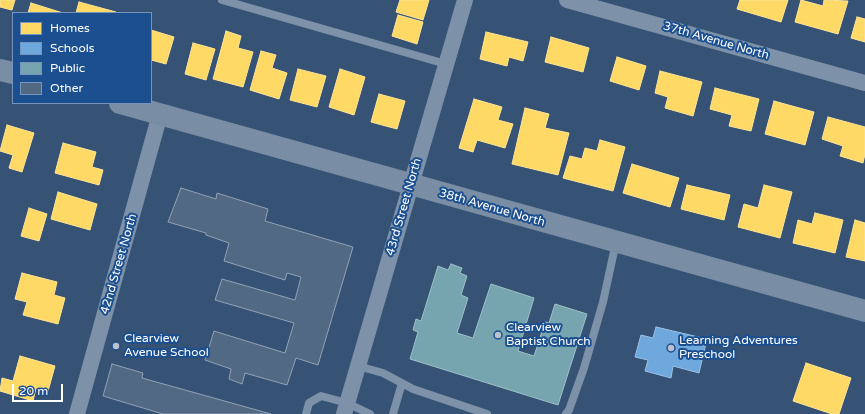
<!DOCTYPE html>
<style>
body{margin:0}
#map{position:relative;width:865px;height:414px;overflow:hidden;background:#365274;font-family:"Varela Round",sans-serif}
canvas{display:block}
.legend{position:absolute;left:12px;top:12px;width:140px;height:92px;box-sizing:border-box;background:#1b4f8f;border:1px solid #7695bc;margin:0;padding:5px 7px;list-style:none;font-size:12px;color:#fff}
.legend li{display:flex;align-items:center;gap:8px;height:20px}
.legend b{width:20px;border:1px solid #7695bc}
.scale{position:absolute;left:12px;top:384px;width:51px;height:18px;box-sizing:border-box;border:2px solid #fff;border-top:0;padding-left:5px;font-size:12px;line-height:14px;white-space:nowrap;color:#fff;-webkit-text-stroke:3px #1b4f8f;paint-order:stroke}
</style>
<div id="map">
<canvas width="865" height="414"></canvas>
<ul class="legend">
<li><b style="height:11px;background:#ffd966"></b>Homes</li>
<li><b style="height:11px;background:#6fa8dc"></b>Schools</li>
<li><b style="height:11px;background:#76a5af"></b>Public</li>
<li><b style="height:11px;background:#526984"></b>Other</li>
</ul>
<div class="scale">20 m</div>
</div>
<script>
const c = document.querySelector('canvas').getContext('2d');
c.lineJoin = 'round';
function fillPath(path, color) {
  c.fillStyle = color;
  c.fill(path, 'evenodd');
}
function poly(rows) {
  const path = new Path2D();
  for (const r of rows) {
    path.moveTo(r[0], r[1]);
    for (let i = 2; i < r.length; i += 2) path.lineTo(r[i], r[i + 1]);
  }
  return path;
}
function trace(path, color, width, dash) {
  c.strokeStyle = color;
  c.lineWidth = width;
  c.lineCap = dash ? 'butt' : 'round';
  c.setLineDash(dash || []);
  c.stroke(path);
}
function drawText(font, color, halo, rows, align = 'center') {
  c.font = font + ' "Varela Round",sans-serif';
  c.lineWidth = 4;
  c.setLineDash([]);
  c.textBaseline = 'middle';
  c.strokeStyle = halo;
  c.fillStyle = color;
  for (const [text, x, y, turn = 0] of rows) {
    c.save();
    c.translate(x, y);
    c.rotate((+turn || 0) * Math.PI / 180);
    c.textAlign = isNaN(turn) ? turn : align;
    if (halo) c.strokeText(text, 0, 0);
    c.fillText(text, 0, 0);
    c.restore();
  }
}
const homes = poly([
 [0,0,15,0,12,10,0,7,0,0],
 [400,0,429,0,423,20,396,12,400,0],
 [740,0,788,0,781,22,737,9,740,0],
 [801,0,823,6,824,0,848,1,838,34,795,22,801,0],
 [79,2,116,12,116,13,76,13,79,2],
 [31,3,63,13,28,13,31,3],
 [398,15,423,22,417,44,392,36,398,15],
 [857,17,865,19,865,42,851,38,857,17],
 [151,30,174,37,166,64,151,60,151,30],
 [226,31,241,36,238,48,253,52,243,87,213,79,226,31],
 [486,32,528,42,523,61,509,57,507,66,480,59,486,32],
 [551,37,589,48,583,72,545,62,551,37],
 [193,43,215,49,206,80,185,74,193,43],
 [261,51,276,55,272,68,287,73,279,99,250,90,261,51],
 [617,57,646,66,639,90,610,81,617,57],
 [298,69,326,76,317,107,290,100,298,69],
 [340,69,365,77,354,115,329,107,340,69],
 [660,71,702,82,693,116,665,108,668,97,655,93,660,71],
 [715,88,759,99,751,131,729,126,732,115,710,109,715,88],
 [379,94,405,101,397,129,371,122,379,94],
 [474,99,502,107,498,120,513,124,505,148,477,140,473,152,459,148,474,99],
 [774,101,814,112,805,145,765,134,774,101],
 [525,108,549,114,545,128,569,133,558,175,512,164,525,108],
 [828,117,865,127,865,154,863,163,840,156,843,146,822,139,828,117],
 [7,125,34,133,22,172,9,168,13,155,0,151,7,125],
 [600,140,625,147,613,191,563,178,570,156,582,159,585,148,597,151,600,140],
 [63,143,96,152,92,167,103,170,99,185,55,173,63,143],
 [632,164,679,178,670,207,623,193,632,164],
 [687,185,730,195,724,220,681,209,687,185],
 [764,185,792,192,780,238,738,227,744,204,758,208,764,185],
 [58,192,97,204,90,230,51,219,58,192],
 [29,208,47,214,39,241,21,236,29,208],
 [815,213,843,220,835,253,793,243,798,220,812,224,815,213],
 [855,220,865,223,865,261,846,257,855,220],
 [22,273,57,282,54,295,65,298,58,324,23,315,27,302,15,299,22,273],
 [20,356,55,366,48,391,36,388,33,401,0,391,2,378,13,381,20,356],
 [806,363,851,378,839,414,832,414,793,401,806,363]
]);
const schools = poly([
 [656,327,707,339,699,373,673,366,671,378,645,371,648,360,635,357,641,335,653,338,656,327]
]);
const public = poly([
 [451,264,462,268,460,273,467,276,461,295,468,298,457,333,473,338,491,284,534,298,518,351,534,356,545,322,549,323,555,304,587,314,558,405,410,359,418,332,413,330,416,319,421,321,438,266,448,270,451,264]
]);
const building = poly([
 [181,188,216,199,217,193,268,209,265,221,353,247,318,365,296,358,287,385,245,373,242,384,229,379,231,369,205,360,214,331,285,353,294,323,215,300,222,279,295,300,301,277,287,273,285,280,224,261,229,243,206,235,206,233,168,222,181,188],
 [112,364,143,373,142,378,271,414,163,414,103,396,112,364]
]);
const lane = poly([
 [222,0,446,64],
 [358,366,383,373,413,389,487,414],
 [306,414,309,403,321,396,347,403,370,414],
 [393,414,402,383],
 [566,414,569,410,584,368,603,302,616,242]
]);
const street = poly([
 [567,0,865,83],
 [77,414,160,114],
 [344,414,465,0]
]);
const secondary = poly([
 [0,70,13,73],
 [120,103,865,311]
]);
const markers = [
 [498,335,4,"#b9c2ce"],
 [116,346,4,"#b9c2ce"],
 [671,348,4,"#b9c2ce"]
];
const streetNames = [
 ["37th Avenue North",716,41,16],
 ["43rd Street North",404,207,-74],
 ["38th Avenue North",492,208,16],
 ["42nd Street North",119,264,-74]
];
const poiNames = [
 ["Clearview",506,328],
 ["Baptist Church",506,342],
 ["Clearview",124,339],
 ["Avenue School",124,353],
 ["Learning Adventures",679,341],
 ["Preschool",679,355]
];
fillPath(homes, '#ffd966');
trace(homes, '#ffe494', 1);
fillPath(schools, '#6fa8dc');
trace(schools, '#9ac2e6', 1);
fillPath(public, '#76a5af');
trace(public, '#9fc0c7', 1);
fillPath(building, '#526984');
trace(building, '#92a2b6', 1);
trace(lane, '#7d92a8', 8);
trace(street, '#7d92a8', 16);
trace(secondary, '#798da4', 22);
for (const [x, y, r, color] of markers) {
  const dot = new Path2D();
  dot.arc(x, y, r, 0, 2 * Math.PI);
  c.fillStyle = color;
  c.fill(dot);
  trace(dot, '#1b4f8f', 1.5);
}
drawText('12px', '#fff', '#1b4f8f', streetNames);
drawText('12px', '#fff', '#1b4f8f', poiNames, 'left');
</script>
